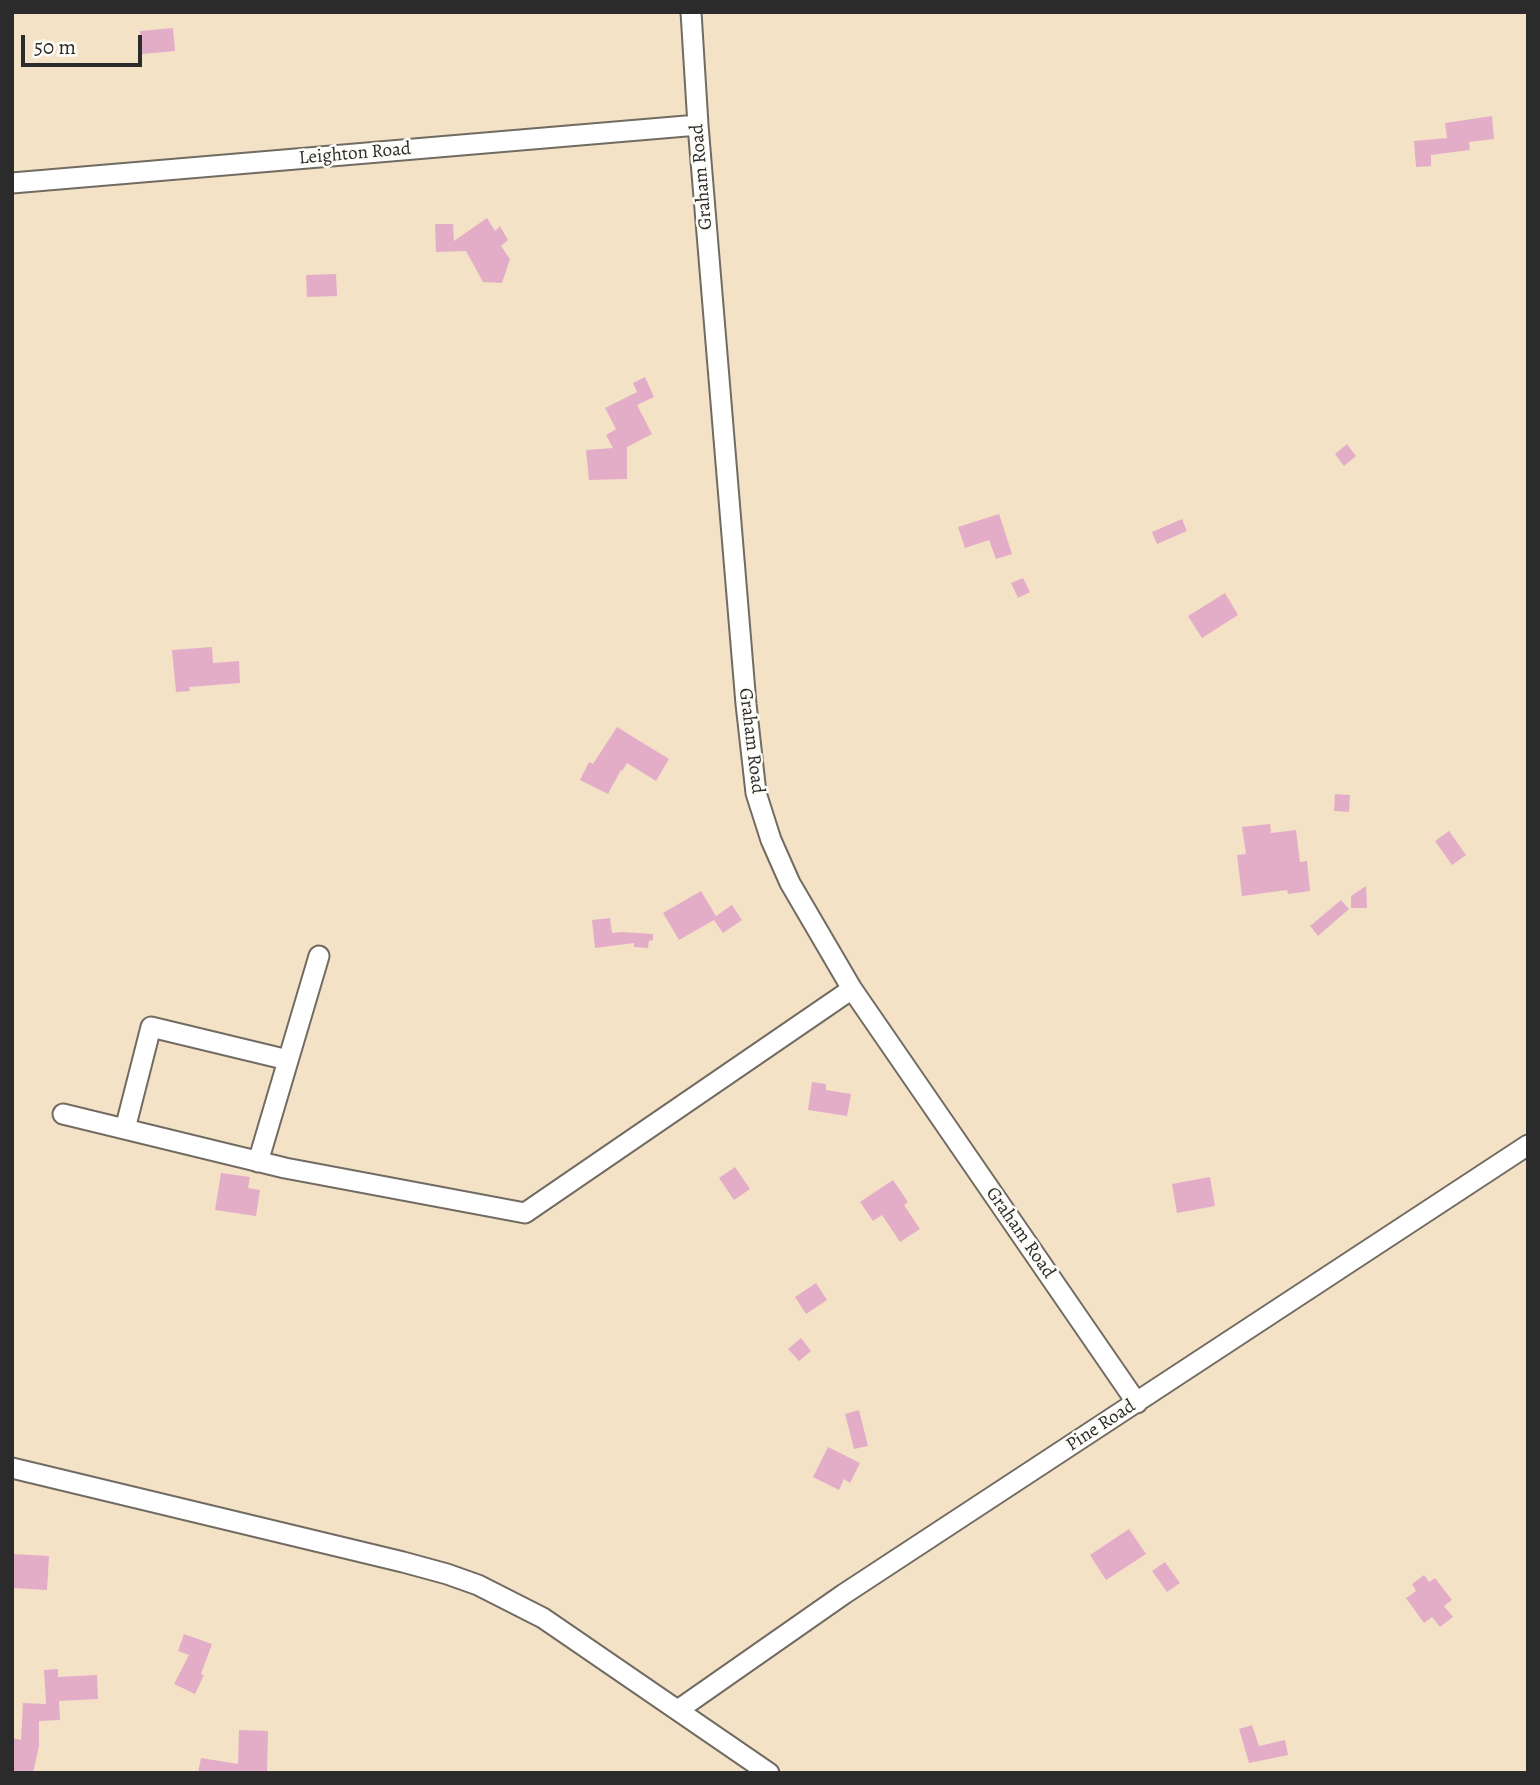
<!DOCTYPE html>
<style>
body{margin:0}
#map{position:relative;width:1540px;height:1785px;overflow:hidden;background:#f4e2c7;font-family:Alegreya,serif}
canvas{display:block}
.frame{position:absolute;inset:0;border:14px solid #2b2b2b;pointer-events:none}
.scale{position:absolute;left:21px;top:35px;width:121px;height:32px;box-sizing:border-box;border:4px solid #2b2b2b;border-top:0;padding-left:9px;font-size:21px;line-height:24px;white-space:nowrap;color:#2b2b2b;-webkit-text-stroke:5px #fdfcf7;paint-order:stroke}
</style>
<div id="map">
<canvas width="1540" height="1785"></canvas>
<div class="frame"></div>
<div class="scale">50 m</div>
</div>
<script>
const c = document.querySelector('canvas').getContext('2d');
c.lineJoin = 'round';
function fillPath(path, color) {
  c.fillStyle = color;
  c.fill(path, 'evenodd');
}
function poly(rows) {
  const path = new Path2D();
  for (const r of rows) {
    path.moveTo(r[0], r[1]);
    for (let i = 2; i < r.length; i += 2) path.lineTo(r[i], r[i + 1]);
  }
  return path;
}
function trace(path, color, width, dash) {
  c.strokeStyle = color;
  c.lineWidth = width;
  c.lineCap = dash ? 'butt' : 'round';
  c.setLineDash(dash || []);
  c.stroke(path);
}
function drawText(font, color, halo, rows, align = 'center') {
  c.font = font + ' Alegreya,serif';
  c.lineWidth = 5;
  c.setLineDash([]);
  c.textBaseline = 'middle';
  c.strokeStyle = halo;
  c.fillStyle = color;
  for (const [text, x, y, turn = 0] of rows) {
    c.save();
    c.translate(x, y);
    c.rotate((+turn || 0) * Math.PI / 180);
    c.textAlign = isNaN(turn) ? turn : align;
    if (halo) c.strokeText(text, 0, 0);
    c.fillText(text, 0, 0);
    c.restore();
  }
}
const building = poly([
 [173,28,175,51,142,54,140,31],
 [1492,116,1494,139,1469,142,1470,150,1431,155,1431,166,1416,167,1414,141,1447,138,1445,123],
 [487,218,495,231,500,226,508,240,501,246,510,259,502,283,483,282,466,251,436,252,435,224,453,224,454,241],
 [336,274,337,296,307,297,306,275],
 [645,377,654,397,637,405,652,434,627,447,627,479,589,480,586,450,613,448,606,435,616,429,605,408,637,392,633,383],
 [1347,444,1356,456,1344,466,1335,454],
 [999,514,1012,554,996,559,989,540,965,548,958,527],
 [1182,519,1187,531,1157,544,1152,532],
 [1023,578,1030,592,1018,598,1011,583],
 [1225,593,1238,615,1202,638,1188,616],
 [212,647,213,663,239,661,240,683,189,687,190,691,176,692,172,650],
 [617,727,669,759,656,781,627,763,622,771,621,770,608,794,580,780,589,762,593,764],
 [1335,794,1350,795,1349,812,1334,811],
 [1270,824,1271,833,1296,830,1300,862,1307,861,1310,891,1288,894,1287,890,1242,896,1237,855,1246,854,1242,827],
 [1449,831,1466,855,1452,865,1435,841],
 [1366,886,1367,908,1351,908,1351,896],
 [701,891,716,916,732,905,742,920,723,933,714,920,679,940,663,913],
 [1341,900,1349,909,1318,936,1310,926],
 [610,918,612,933,621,932,653,934,653,940,649,941,648,948,634,947,634,943,595,948,592,920],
 [812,1082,826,1084,826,1090,851,1094,847,1116,808,1110],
 [735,1167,750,1189,734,1200,719,1178],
 [221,1173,250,1177,248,1188,260,1190,256,1216,215,1210],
 [1210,1177,1215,1206,1177,1213,1172,1184],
 [893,1180,908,1202,904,1205,920,1229,900,1242,882,1215,873,1221,860,1202],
 [816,1283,827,1300,806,1314,795,1297],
 [801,1338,811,1351,799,1361,788,1349],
 [859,1410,868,1446,854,1449,845,1414],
 [828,1447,860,1463,850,1483,844,1479,839,1490,813,1477],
 [1129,1529,1146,1554,1106,1580,1090,1555],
 [12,1554,49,1556,47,1590,12,1588],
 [1165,1562,1180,1583,1167,1592,1152,1571],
 [1424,1575,1429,1582,1435,1578,1452,1600,1444,1606,1453,1617,1440,1627,1432,1617,1424,1623,1406,1598,1416,1591,1412,1584],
 [184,1634,212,1644,201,1674,204,1675,195,1694,174,1684,189,1655,178,1651],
 [58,1669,58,1677,97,1675,98,1699,59,1701,60,1720,39,1721,39,1746,33,1773,12,1773,12,1738,21,1740,23,1703,46,1704,44,1670],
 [1252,1725,1259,1746,1285,1740,1288,1755,1249,1763,1239,1729],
 [239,1730,268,1731,267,1773,198,1773,201,1758,238,1764]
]);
const minor = poly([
 [691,12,698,125,746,704,756,793,771,840,790,883,852,989,1137,1403],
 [12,183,698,125],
 [63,1114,285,1168,525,1213,852,989],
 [125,1129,151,1027,288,1060],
 [258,1162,319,956],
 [12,1468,403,1562,447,1574,478,1585,543,1618,769,1773],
 [678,1710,844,1594,1528,1145]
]);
const streetNames = [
 ["Leighton Road",355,154,-5],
 ["Graham Road",702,177,-95],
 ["Graham Road",751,741,83],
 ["Graham Road",1020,1233,55],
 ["Pine Road",1101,1426,-33]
];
fillPath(building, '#e3adc8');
trace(minor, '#716b62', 23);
trace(minor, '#fff', 19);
drawText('19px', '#2b2b2b', '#fdfcf7', streetNames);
</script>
